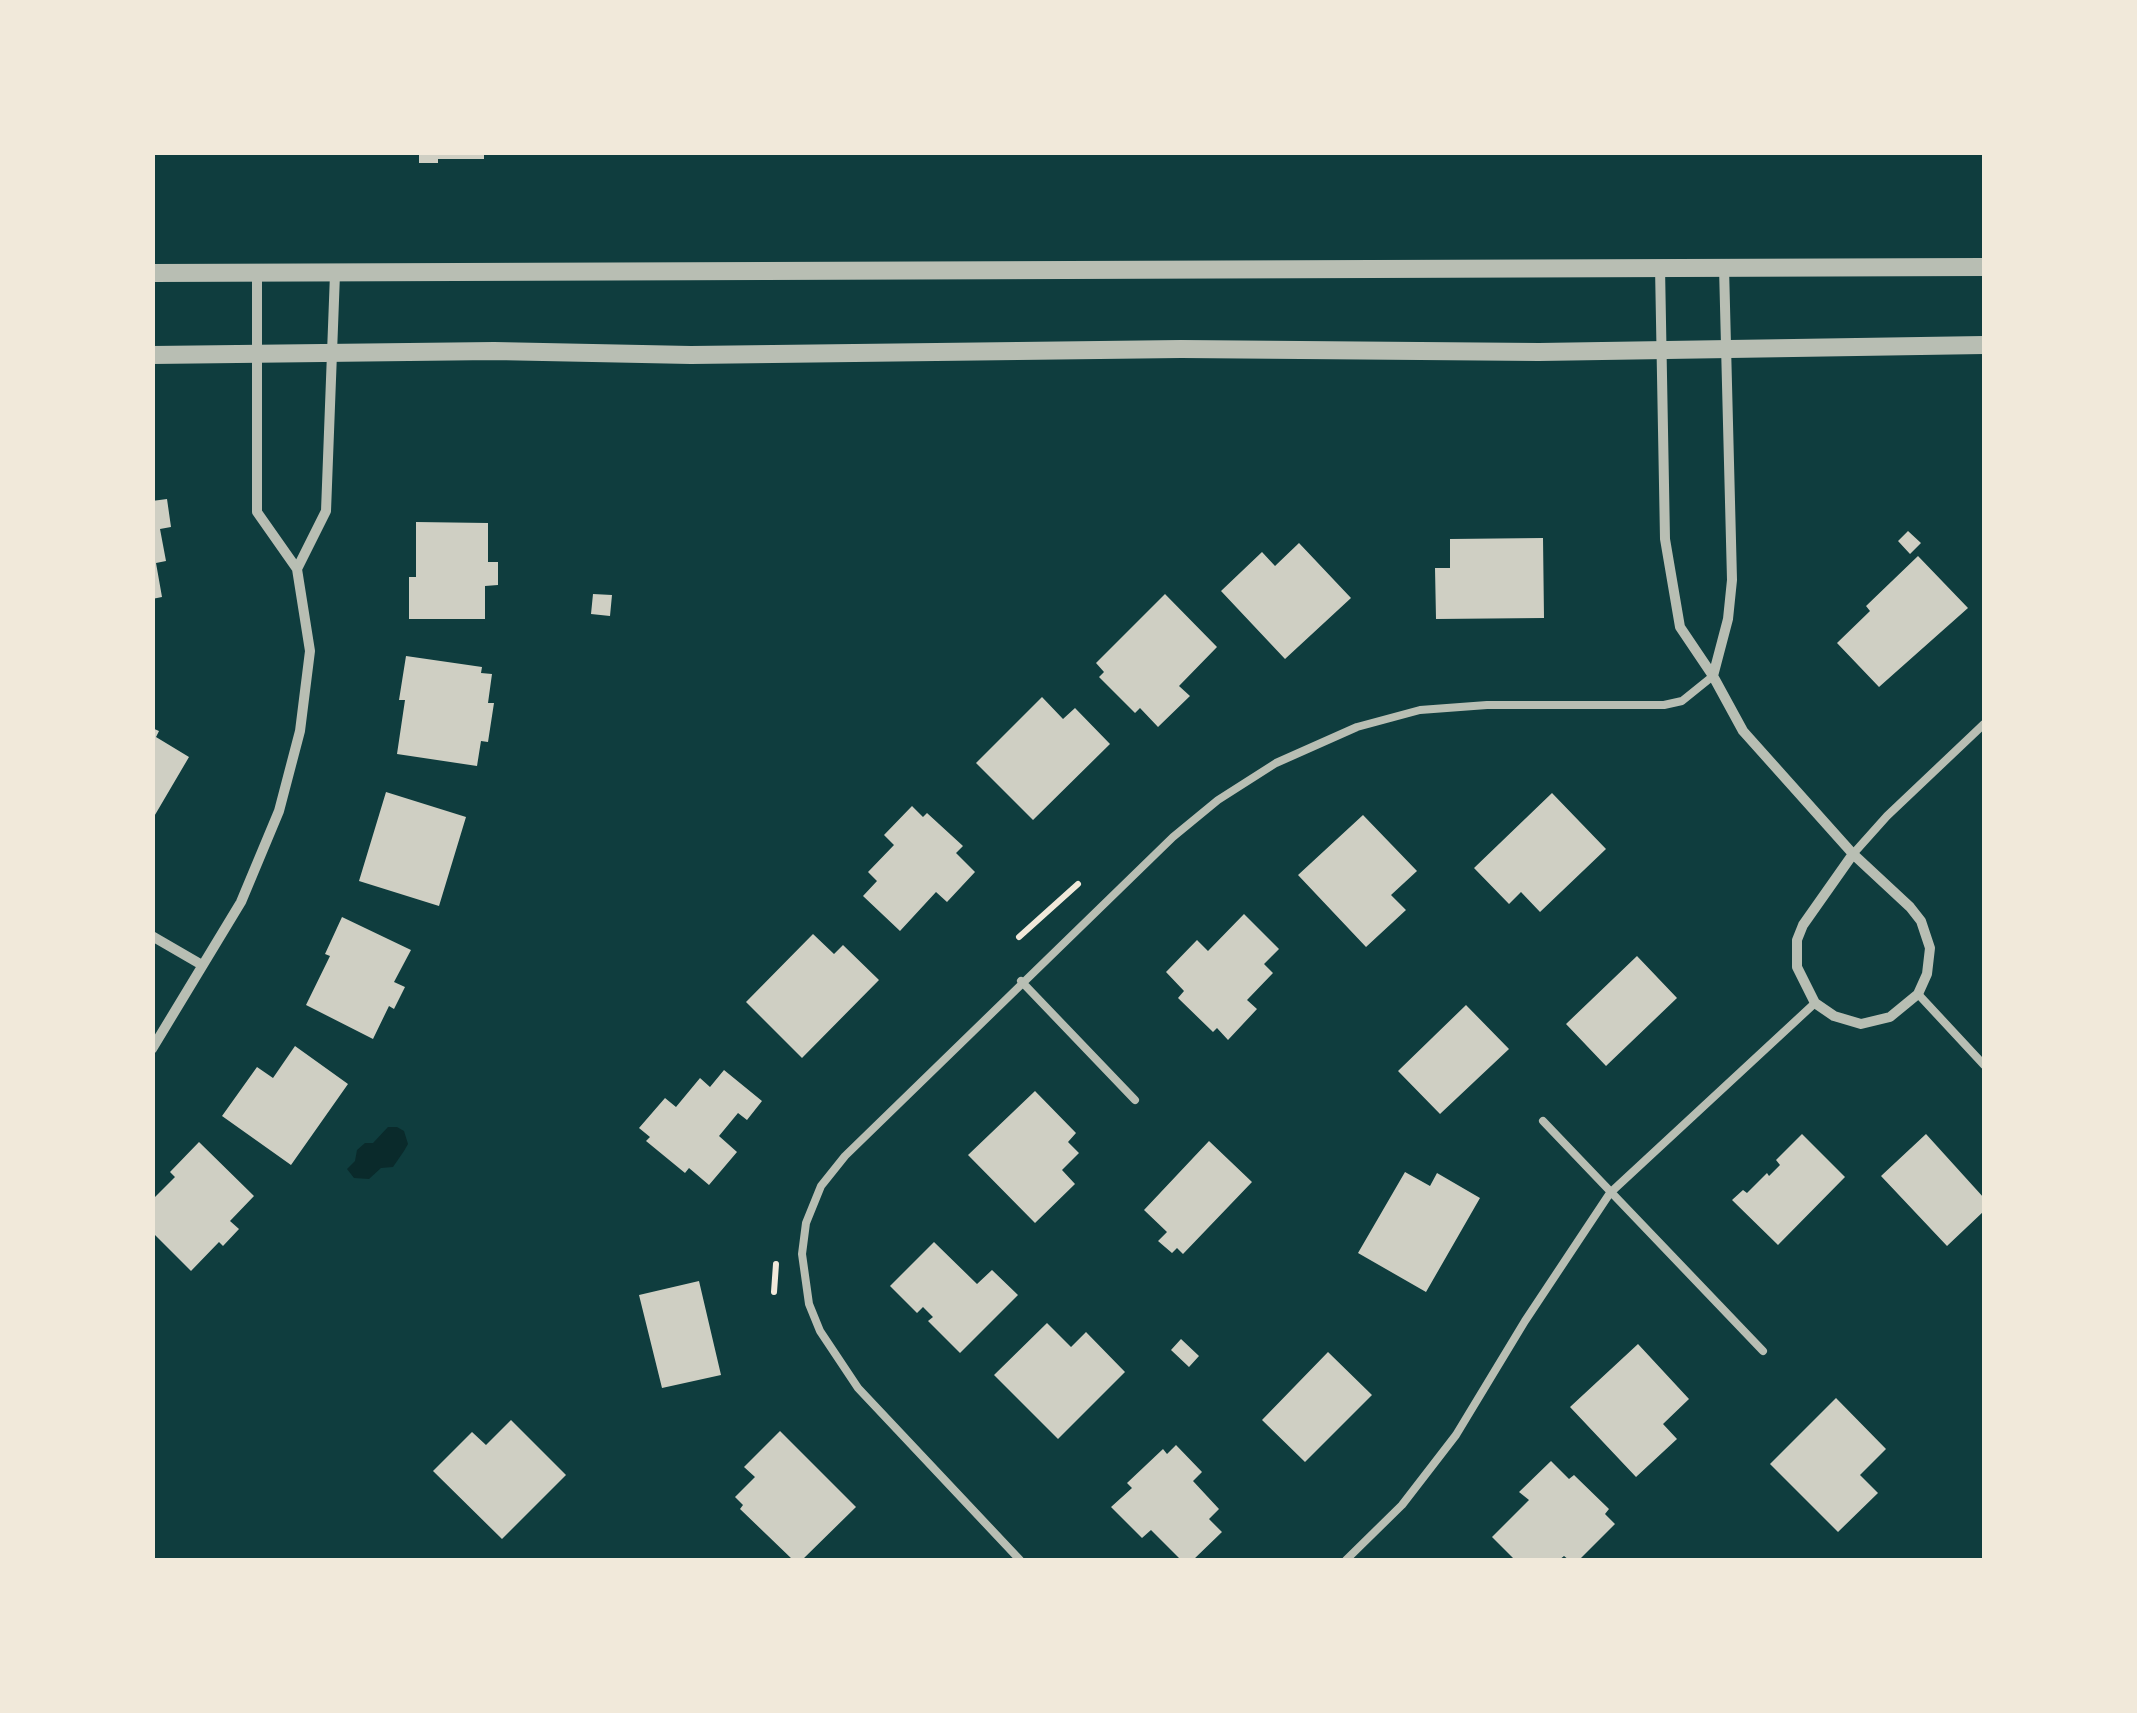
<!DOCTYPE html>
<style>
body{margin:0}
#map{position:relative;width:2137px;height:1713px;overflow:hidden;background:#0f3d3e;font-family:"DM Sans",sans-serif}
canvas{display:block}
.frame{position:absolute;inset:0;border:155px solid #f1e9da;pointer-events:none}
</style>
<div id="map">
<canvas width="2137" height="1713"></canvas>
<div class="frame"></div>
</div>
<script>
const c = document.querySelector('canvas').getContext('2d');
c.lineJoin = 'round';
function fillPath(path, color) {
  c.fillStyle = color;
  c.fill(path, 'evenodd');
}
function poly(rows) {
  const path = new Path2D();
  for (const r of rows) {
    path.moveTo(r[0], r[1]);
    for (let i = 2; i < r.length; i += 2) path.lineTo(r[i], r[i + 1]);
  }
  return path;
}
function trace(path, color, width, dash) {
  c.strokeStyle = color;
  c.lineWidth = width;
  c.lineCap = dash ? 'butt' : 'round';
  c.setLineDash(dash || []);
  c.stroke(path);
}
const water = poly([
 [388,1127,397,1127,404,1131,408,1144,404,1151,393,1167,381,1168,369,1179,354,1178,347,1169,355,1161,357,1150,365,1143,373,1143]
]);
const building = poly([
 [419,152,484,152,484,159,438,159,438,163,419,163],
 [167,499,171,527,160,529,166,561,156,563,162,597,152,599,152,501],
 [416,522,488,523,488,562,498,562,498,585,485,586,485,619,409,619,409,577,416,577],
 [1908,531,1921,543,1910,554,1898,541],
 [1543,538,1544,618,1436,619,1435,568,1450,568,1450,539],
 [1299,543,1351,598,1285,659,1221,591,1262,552,1275,566],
 [1918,556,1968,608,1879,687,1837,643,1870,611,1866,606],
 [593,594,612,595,610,616,591,614],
 [1165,594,1217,647,1179,686,1190,696,1158,727,1140,708,1135,713,1099,677,1104,672,1096,663],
 [406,656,482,667,481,673,492,674,488,703,494,703,488,742,481,741,477,766,397,754,405,700,399,700],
 [1042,697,1063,719,1075,708,1110,744,1033,820,976,763],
 [152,728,159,731,156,737,189,757,152,820],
 [386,792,466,817,439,906,359,881],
 [1552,793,1606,849,1540,912,1521,892,1509,904,1474,868],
 [912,806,923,817,927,813,963,846,956,853,975,872,947,902,936,892,900,931,863,896,877,881,868,872,894,845,884,835],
 [1363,815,1417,871,1391,895,1406,910,1366,947,1298,875],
 [1244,914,1279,949,1264,964,1273,973,1247,1000,1257,1009,1228,1040,1217,1028,1213,1032,1178,998,1184,991,1166,972,1197,940,1208,951],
 [342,917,411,950,394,982,405,987,394,1009,389,1006,373,1039,306,1005,330,956,325,954],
 [813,934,834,954,843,945,879,980,802,1058,746,1002],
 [1637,956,1677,998,1606,1066,1566,1024],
 [1466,1005,1509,1049,1440,1114,1398,1071],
 [295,1046,348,1084,291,1165,222,1116,257,1067,273,1078],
 [724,1070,762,1101,747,1120,738,1113,719,1136,737,1152,709,1185,689,1168,685,1173,646,1141,650,1137,639,1128,665,1098,676,1107,700,1078,710,1087],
 [1035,1091,1076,1133,1068,1142,1079,1153,1062,1170,1075,1184,1035,1223,968,1155],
 [1802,1134,1845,1177,1778,1245,1732,1200,1743,1190,1747,1193,1767,1173,1769,1176,1780,1165,1776,1160],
 [1926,1134,1984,1198,1984,1211,1947,1246,1881,1176],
 [1209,1141,1252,1182,1183,1254,1177,1248,1172,1253,1158,1241,1167,1232,1144,1210],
 [199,1142,254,1196,230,1221,239,1229,223,1246,219,1242,191,1271,152,1232,152,1200,175,1177,170,1172],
 [1405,1172,1430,1186,1437,1173,1480,1198,1426,1292,1358,1253],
 [934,1242,977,1284,992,1270,1018,1295,960,1353,928,1321,933,1317,923,1307,917,1313,890,1286],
 [699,1281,721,1375,662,1388,639,1295],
 [1047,1323,1071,1347,1086,1332,1125,1372,1058,1439,994,1375],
 [1181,1339,1199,1356,1189,1367,1171,1350],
 [1638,1344,1689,1399,1663,1424,1677,1439,1636,1477,1570,1407],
 [1328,1352,1372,1395,1305,1462,1262,1420],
 [1836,1398,1886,1449,1860,1475,1878,1493,1838,1532,1770,1464],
 [511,1420,566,1475,502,1539,433,1471,472,1432,486,1445],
 [780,1431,856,1507,802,1560,793,1560,740,1509,743,1505,735,1497,755,1477,744,1467],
 [1176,1445,1202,1472,1193,1481,1219,1509,1209,1519,1222,1532,1193,1560,1181,1560,1151,1530,1142,1538,1111,1507,1132,1488,1127,1483,1163,1449,1167,1454],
 [1551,1461,1569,1479,1574,1475,1609,1509,1605,1514,1615,1524,1579,1560,1569,1560,1564,1556,1559,1560,1515,1560,1492,1537,1529,1500,1519,1492]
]);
const path = poly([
 [1019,937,1078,884],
 [774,1292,776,1264]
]);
const service = poly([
 [1853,854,1887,816,1984,724],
 [1021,981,1135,1100],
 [1918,994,1984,1065],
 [1543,1121,1763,1351],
 [1020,1560,858,1388,820,1331,809,1304,802,1254,806,1223,821,1186,845,1156,1173,837,1218,800,1276,763,1357,727,1420,710,1487,705,1664,705,1682,701,1713,676],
 [1346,1560,1402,1505,1456,1435,1525,1321,1610,1193,1815,1003]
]);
const minor = poly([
 [1660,267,1665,539,1680,627,1713,676,1743,731,1853,854,1803,925,1797,940,1797,967,1815,1003,1834,1016,1861,1024,1890,1017,1918,994,1927,974,1930,948,1921,921,1910,907,1853,854],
 [297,569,326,511,335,274],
 [1713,676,1728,619,1732,580,1724,267],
 [152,936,202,965],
 [152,1049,241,902,279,811,300,731,310,651,297,569,257,512,257,273]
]);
const tertiary = poly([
 [152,273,1984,267],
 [152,355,494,351,691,355,1181,349,1539,352,1984,345]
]);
fillPath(water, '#0a2a2b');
fillPath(building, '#cfcfc3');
trace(path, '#f1e9da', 6);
trace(service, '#b8beb3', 8);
trace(minor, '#b8beb3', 10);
trace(tertiary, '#b8beb3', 18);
</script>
